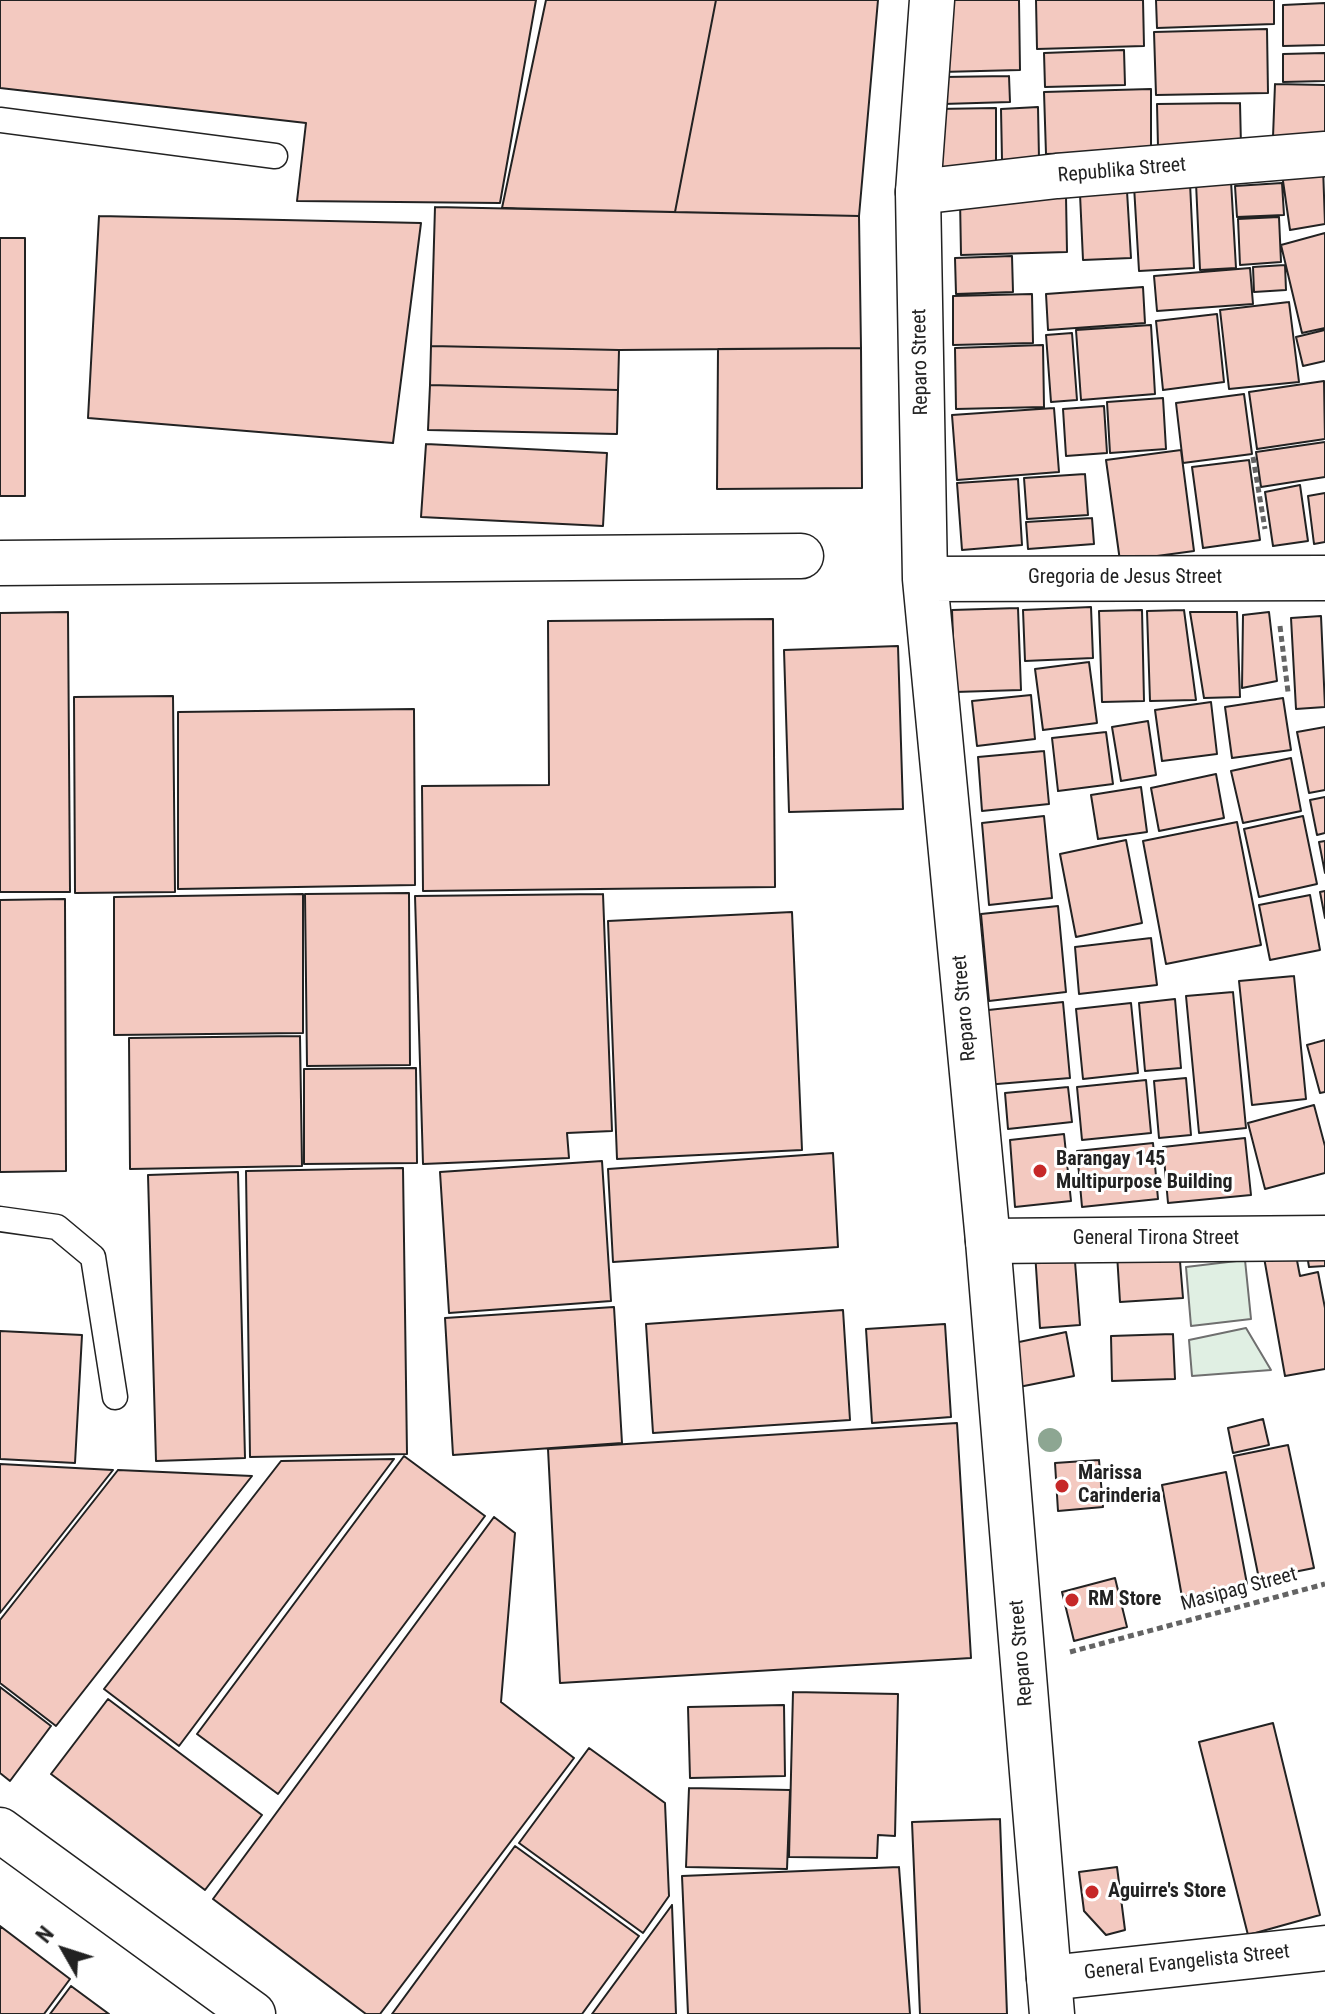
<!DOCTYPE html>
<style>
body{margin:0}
#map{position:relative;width:1325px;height:2014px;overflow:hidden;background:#fff;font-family:"Roboto Condensed",sans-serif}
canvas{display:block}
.north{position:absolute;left:24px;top:1910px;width:80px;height:80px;-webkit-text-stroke:6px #fff;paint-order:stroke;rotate:309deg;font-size:22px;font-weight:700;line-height:32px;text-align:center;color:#222}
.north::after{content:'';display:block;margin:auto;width:28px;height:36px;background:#222;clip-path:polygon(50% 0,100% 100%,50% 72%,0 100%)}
</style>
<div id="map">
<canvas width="1325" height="2014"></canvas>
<div class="north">N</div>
</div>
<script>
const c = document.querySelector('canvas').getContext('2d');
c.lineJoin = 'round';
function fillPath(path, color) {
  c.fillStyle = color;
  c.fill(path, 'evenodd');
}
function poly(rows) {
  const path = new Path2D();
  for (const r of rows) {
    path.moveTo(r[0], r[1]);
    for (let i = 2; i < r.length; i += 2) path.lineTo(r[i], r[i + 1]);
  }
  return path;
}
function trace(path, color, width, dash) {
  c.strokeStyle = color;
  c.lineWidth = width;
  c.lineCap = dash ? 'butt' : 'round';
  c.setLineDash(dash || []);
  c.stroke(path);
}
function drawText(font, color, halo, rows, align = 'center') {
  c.font = font + ' "Roboto Condensed",sans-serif';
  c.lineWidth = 6;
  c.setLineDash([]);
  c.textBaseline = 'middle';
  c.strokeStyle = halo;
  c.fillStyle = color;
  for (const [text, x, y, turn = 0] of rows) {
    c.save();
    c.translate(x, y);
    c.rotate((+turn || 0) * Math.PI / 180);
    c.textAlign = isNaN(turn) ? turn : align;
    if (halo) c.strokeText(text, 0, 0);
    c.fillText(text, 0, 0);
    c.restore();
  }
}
const green = poly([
 [1245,1260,1251,1319,1191,1326,1186,1267,1245,1260],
 [1246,1328,1271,1370,1192,1376,1189,1340,1246,1328]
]);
const building = poly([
 [0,0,536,0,500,203,297,201,306,123,0,88,0,0],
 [546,0,716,0,675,212,502,208,546,0],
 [716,0,878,0,859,216,675,212,716,0],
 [940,0,1019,0,1020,70,941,72,940,0],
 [1036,0,1143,0,1144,46,1037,49,1036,0],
 [1156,0,1274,0,1274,24,1157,28,1156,0],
 [1325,3,1325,45,1283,46,1283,5,1325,3],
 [1267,29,1268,93,1156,95,1154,32,1267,29],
 [1124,50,1125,85,1045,87,1044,53,1124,50],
 [1325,53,1325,81,1283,82,1283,54,1325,53],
 [1009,76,1010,102,943,104,943,77,1009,76],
 [1275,84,1325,85,1325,138,1273,137,1275,84],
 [1151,89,1151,151,1046,154,1044,92,1151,89],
 [1240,103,1241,146,1158,147,1157,104,1240,103],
 [1038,107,1039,159,1002,160,1001,109,1038,107],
 [996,108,996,172,938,173,937,109,996,108],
 [1323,167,1325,224,1290,230,1282,174,1323,167],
 [1231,181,1236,268,1200,270,1196,183,1231,181],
 [1190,183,1194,268,1139,271,1134,186,1190,183],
 [1282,183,1284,215,1237,217,1235,186,1282,183],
 [1127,191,1131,258,1083,260,1080,194,1127,191],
 [1066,196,1067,252,961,255,960,199,1066,196],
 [435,207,859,216,861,348,619,350,431,346,435,207],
 [99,216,421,223,393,443,88,418,99,216],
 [1279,217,1281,262,1240,265,1238,219,1279,217],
 [1325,233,1325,328,1302,333,1281,245,1325,233],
 [0,238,25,238,25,496,0,496,0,238],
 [1012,256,1013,292,956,294,955,258,1012,256],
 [1285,265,1286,290,1254,292,1253,267,1285,265],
 [1250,268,1253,304,1157,311,1154,276,1250,268],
 [1143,287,1145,323,1048,330,1046,294,1143,287],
 [1032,294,1033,343,953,345,953,296,1032,294],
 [1289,302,1299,382,1229,389,1220,310,1289,302],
 [1217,314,1224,382,1163,390,1156,321,1217,314],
 [1151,325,1155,394,1081,400,1076,330,1151,325],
 [1325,330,1325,361,1303,366,1296,337,1325,330],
 [1072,333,1077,400,1051,402,1046,335,1072,333],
 [1043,345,1044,407,956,409,955,348,1043,345],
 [431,346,619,350,618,390,430,385,431,346],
 [861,348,862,488,717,489,718,349,861,348],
 [1324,381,1325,439,1257,449,1249,392,1324,381],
 [430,385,618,390,617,434,428,430,430,385],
 [1244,394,1252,454,1183,463,1176,403,1244,394],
 [1163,398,1166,449,1110,453,1107,402,1163,398],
 [1104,406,1107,453,1066,456,1063,409,1104,406],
 [1054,408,1059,472,957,480,952,415,1054,408],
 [1325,442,1325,477,1261,487,1256,452,1325,442],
 [426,444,607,453,603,526,421,517,426,444],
 [1181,450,1194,551,1120,561,1106,460,1181,450],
 [1249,460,1260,540,1203,548,1192,467,1249,460],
 [1085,474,1088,515,1027,519,1024,478,1085,474],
 [1018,479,1022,545,962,550,957,483,1018,479],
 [1300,485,1308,541,1273,546,1265,492,1300,485],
 [1325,493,1325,542,1314,544,1308,496,1325,493],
 [1092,518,1094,544,1028,549,1026,522,1092,518],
 [1091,607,1093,658,1025,661,1023,610,1091,607],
 [1018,608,1021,690,955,692,952,610,1018,608],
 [1142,610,1144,701,1102,702,1099,611,1142,610],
 [1184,610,1196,700,1150,701,1147,611,1184,610],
 [68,612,70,892,0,892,0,613,68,612],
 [1190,612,1237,612,1240,697,1204,698,1190,612],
 [1269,612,1277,681,1242,688,1243,615,1269,612],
 [1321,616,1325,707,1296,709,1291,618,1321,616],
 [773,619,775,887,423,891,422,786,549,785,548,621,773,619],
 [898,646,903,809,789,812,784,650,898,646],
 [1089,662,1097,723,1043,730,1035,669,1089,662],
 [1031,695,1035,739,977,746,972,701,1031,695],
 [173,696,175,892,75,893,74,697,173,696],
 [1283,698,1291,750,1232,758,1225,707,1283,698],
 [1211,702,1217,754,1162,761,1155,710,1211,702],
 [414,709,415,885,178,889,178,712,414,709],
 [1148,721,1156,775,1121,781,1112,727,1148,721],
 [1325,727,1325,790,1309,793,1297,732,1325,727],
 [1106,732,1113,784,1058,791,1052,738,1106,732],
 [1044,751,1049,804,982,811,978,757,1044,751],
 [1291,758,1301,811,1243,823,1231,771,1291,758],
 [1216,774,1224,818,1159,831,1151,788,1216,774],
 [1141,787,1147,832,1098,839,1091,795,1141,787],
 [1325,797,1325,833,1317,835,1310,800,1325,797],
 [1044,816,1052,898,989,905,982,823,1044,816],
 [1303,816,1317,884,1259,897,1244,829,1303,816],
 [1237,822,1261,945,1166,964,1143,841,1237,822],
 [1126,840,1142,923,1076,937,1060,854,1126,840],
 [1325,841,1325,873,1319,842,1325,841],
 [1325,891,1325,918,1320,892,1325,891],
 [409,893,410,1065,307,1066,305,894,409,893],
 [303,894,303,1033,114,1035,114,897,303,894],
 [603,894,612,1131,567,1133,569,1158,423,1164,415,896,603,894],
 [1310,895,1320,950,1270,960,1259,905,1310,895],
 [65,899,66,1171,0,1172,0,900,65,899],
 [1058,906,1066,992,989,1001,981,914,1058,906],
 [792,912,802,1150,617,1159,608,921,792,912],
 [1151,938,1157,985,1079,994,1075,947,1151,938],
 [1294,976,1306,1099,1252,1105,1239,981,1294,976],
 [1233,992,1246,1128,1199,1133,1186,996,1233,992],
 [1175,999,1181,1068,1145,1071,1139,1003,1175,999],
 [1063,1002,1070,1078,985,1085,979,1011,1063,1002],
 [1131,1003,1138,1073,1083,1079,1076,1009,1131,1003],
 [300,1036,302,1166,130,1169,129,1038,300,1036],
 [1325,1040,1325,1092,1320,1093,1307,1045,1325,1040],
 [416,1068,417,1163,304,1164,304,1069,416,1068],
 [1186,1078,1191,1135,1159,1138,1154,1081,1186,1078],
 [1146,1080,1151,1133,1082,1140,1077,1087,1146,1080],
 [1068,1087,1072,1122,1008,1129,1005,1093,1068,1087],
 [1314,1105,1325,1146,1325,1173,1265,1189,1248,1123,1314,1105],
 [1064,1134,1071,1201,1015,1207,1010,1140,1064,1134],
 [1245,1138,1251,1195,1168,1203,1163,1147,1245,1138],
 [1153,1143,1158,1199,1082,1207,1077,1151,1153,1143],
 [833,1153,838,1247,613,1262,608,1169,833,1153],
 [602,1161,611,1301,449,1313,440,1172,602,1161],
 [403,1168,407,1454,250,1457,246,1171,403,1168],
 [238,1172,245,1458,156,1461,148,1175,238,1172],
 [1293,1240,1300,1276,1318,1272,1325,1308,1325,1369,1285,1376,1262,1246,1293,1240],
 [1074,1249,1080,1325,1040,1328,1035,1252,1074,1249],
 [1179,1249,1183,1298,1120,1302,1117,1254,1179,1249],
 [1325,1252,1325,1266,1309,1267,1307,1255,1325,1252],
 [614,1307,622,1443,453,1455,445,1318,614,1307],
 [843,1310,850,1420,653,1433,646,1324,843,1310],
 [945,1324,951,1417,872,1423,866,1329,945,1324],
 [0,1331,82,1335,75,1463,0,1459,0,1331],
 [1066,1332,1074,1376,1014,1388,1005,1345,1066,1332],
 [1173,1334,1175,1379,1112,1381,1111,1336,1173,1334],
 [1263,1419,1269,1445,1233,1453,1228,1428,1263,1419],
 [957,1423,971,1658,560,1683,548,1449,957,1423],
 [1288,1445,1314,1568,1259,1579,1234,1456,1288,1445],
 [404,1456,485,1516,278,1794,197,1734,404,1456],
 [394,1459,179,1746,104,1689,281,1461,394,1459],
 [1099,1460,1103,1507,1058,1511,1055,1463,1099,1460],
 [0,1464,113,1470,0,1613,0,1464],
 [118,1470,252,1476,56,1726,0,1683,0,1620,118,1470],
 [1226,1472,1247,1584,1182,1597,1162,1485,1226,1472],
 [494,1517,515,1533,501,1702,574,1758,380,2014,366,2014,213,1899,494,1517],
 [1115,1578,1127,1627,1074,1641,1062,1592,1115,1578],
 [0,1687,51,1726,10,1781,0,1773,0,1687],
 [793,1692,898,1694,895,1836,878,1835,877,1858,789,1857,793,1692],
 [108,1699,262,1815,205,1890,51,1774,108,1699],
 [784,1705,785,1776,690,1778,688,1707,784,1705],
 [1273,1723,1320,1915,1248,1935,1199,1742,1273,1723],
 [589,1748,665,1803,669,1896,643,1933,519,1843,589,1748],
 [689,1788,790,1790,787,1869,686,1867,689,1788],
 [1000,1819,1007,2014,920,2014,912,1822,1000,1819],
 [515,1846,639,1936,582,2014,392,2014,515,1846],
 [899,1867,910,2014,688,2014,682,1876,899,1867],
 [1117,1867,1125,1930,1106,1935,1084,1911,1079,1872,1117,1867],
 [672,1905,676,2014,592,2014,672,1905],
 [0,1926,70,1979,44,2014,0,2014,0,1926],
 [71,1986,109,2014,50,2014,71,1986]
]);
const path = poly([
 [1253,457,1265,529],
 [1280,626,1288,692],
 [1070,1652,1325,1584]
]);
const lane = poly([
 [0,120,275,156],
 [0,1219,57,1227,93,1257,115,1397]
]);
const street = poly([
 [918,192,1057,176,1325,154],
 [0,563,801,556],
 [988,1241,1325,1238],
 [0,1830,253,2014],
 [1049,1978,1325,1948]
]);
const secondary = poly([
 [932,0,918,192,925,579,988,1241,1052,2014],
 [925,579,1325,578]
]);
const trees = [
 [1050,1440]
];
const markers = [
 [1040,1171,8,"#c62828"],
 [1062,1486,8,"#c62828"],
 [1072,1600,8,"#c62828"],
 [1092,1892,8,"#c62828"]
];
const streetNames = [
 ["Republika Street",1122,171,-5],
 ["Reparo Street",921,362,-91],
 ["Gregoria de Jesus Street",1125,578],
 ["Reparo Street",965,1008,-95],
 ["General Tirona Street",1156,1239],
 ["Masipag Street",1239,1590,-15],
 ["Reparo Street",1022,1653,-95],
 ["General Evangelista Street",1187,1963,-6]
];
const poiNames = [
 ["Barangay 145",1056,1160],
 ["Multipurpose Building",1056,1183],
 ["Marissa",1078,1474],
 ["Carinderia",1078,1497],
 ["RM Store",1088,1600],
 ["Aguirre's Store",1108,1892]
];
fillPath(green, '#e0efe3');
trace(green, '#6f6f6f', 2);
fillPath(building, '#f3c9c0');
trace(building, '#222', 2);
trace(lane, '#222', 27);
trace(street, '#222', 47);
trace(secondary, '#222', 47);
trace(path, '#646464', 5, [6, 4]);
trace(lane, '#fff', 24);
trace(street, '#fff', 44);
trace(secondary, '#fff', 44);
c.fillStyle = '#8da692';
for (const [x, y] of trees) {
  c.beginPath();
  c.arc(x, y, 12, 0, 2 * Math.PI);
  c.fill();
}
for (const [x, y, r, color] of markers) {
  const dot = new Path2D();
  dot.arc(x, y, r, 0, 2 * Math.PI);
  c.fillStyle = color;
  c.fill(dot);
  trace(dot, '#fff', 3);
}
drawText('20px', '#222', '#fff', streetNames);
drawText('bold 20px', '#222', '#fff', poiNames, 'left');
</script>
